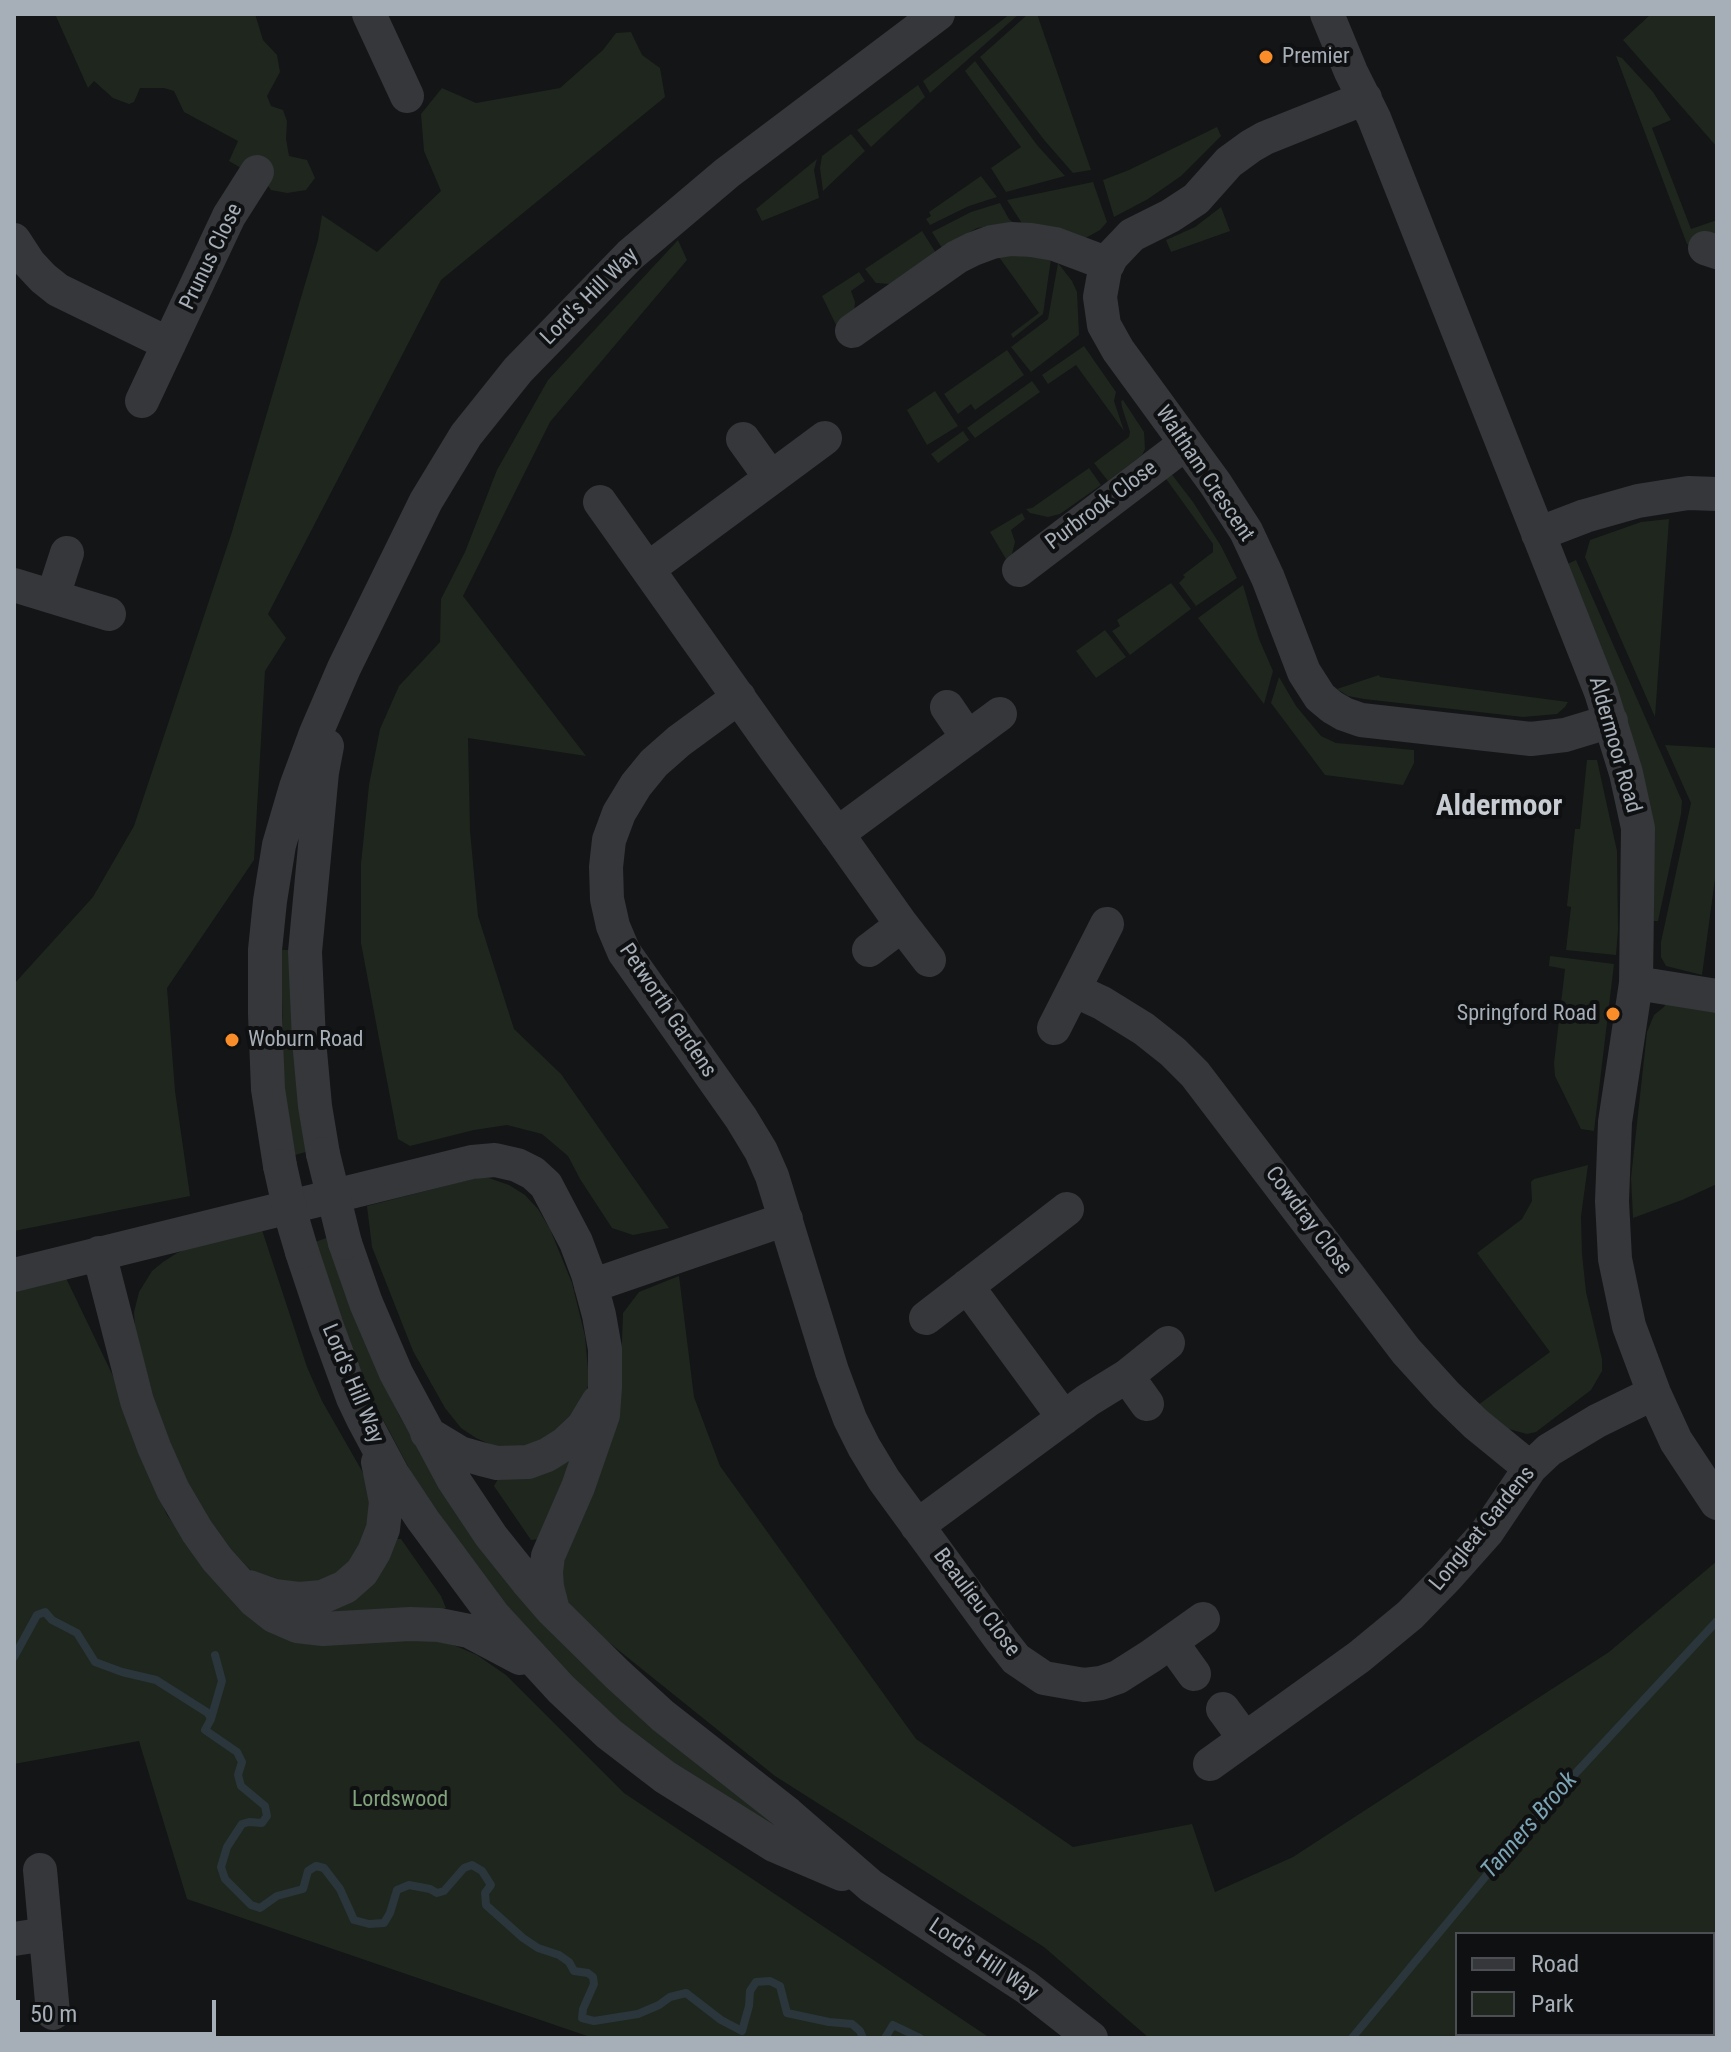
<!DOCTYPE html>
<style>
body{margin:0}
#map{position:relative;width:1731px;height:2052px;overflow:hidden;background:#141516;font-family:"Roboto Condensed",sans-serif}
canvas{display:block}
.frame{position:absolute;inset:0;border:16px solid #a6aeb7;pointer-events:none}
.legend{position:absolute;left:1455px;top:1932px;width:260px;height:104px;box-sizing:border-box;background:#0f1011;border:2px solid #4b4f53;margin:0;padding:10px 14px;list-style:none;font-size:24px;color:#a6aeb7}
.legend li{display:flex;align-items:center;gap:16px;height:40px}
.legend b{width:40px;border:2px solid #4b4f53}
.scale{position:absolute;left:16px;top:2000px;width:200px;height:36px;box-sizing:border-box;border:4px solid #a6aeb7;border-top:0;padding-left:10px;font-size:24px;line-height:28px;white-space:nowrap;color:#a6aeb7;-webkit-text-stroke:6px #0f1011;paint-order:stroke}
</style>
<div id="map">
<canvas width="1731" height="2052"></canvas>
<div class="frame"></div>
<ul class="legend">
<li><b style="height:10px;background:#35373b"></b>Road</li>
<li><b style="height:22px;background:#1f261e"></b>Park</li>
</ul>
<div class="scale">50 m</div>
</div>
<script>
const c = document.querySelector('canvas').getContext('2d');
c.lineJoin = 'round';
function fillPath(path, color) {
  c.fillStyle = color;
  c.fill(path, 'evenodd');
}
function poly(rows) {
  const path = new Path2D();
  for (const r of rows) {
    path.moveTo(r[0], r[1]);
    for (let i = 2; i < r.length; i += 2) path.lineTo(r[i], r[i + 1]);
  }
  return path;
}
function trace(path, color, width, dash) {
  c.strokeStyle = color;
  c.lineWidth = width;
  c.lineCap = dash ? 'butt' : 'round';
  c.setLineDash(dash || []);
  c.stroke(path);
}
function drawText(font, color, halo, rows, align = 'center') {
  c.font = font + ' "Roboto Condensed",sans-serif';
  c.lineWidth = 8;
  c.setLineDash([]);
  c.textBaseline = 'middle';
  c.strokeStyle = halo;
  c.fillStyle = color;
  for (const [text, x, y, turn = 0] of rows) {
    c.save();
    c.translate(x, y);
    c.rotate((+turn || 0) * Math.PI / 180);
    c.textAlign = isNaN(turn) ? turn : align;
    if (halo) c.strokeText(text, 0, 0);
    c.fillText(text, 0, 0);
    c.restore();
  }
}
const green = poly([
 [55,14,255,14,263,40,277,55,280,72,267,96,271,106,283,110,287,121,286,139,289,156,307,160,315,178,306,190,287,193,271,190,257,172,246,171,229,161,238,141,184,112,174,91,164,88,140,88,134,102,129,104,113,98,94,81,88,88],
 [1010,14,1019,14,930,93,923,81],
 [1028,14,1037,14,1091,170,1073,173,1045,141,980,57],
 [1651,14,1717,14,1717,147,1623,40],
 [631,32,642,55,660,68,665,97,441,280,268,614,286,638,265,671,254,860,167,988,175,1091,190,1196,14,1231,14,984,93,897,134,826,231,535,318,240,322,215,377,252,441,191,424,151,421,114,442,88,476,103,560,88,603,50,616,33],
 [1616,56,1622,58,1653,92,1671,120,1652,128,1691,229,1717,220,1717,239,1701,246,1687,244],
 [975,61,1037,145,1065,176,1006,192,991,168,1021,147,965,71],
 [918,85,925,97,871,147,857,130],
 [1217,127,1221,136,1181,176,1148,199,1114,217,1103,180,1129,170],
 [851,134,865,151,823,191,820,168,822,156],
 [817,159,814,170,819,198,762,221,756,209],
 [981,176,997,197,969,206,930,225,926,219,931,216,929,212],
 [1093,182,1107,222,1100,230,1082,240,1023,225,1007,200],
 [1000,203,1009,219,1016,225,998,225,977,228,942,248,932,232,971,212],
 [1221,207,1230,231,1171,252,1166,240,1195,227],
 [922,231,936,253,890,284,876,283,865,269],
 [678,240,687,260,550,422,463,596,586,756,468,738,470,831,478,916,514,1029,561,1074,669,1228,633,1235,612,1228,580,1179,568,1156,542,1134,507,1125,474,1130,410,1146,398,1139,361,943,361,864,369,785,380,729,399,686,440,642,441,599,465,552,497,470,548,380],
 [1010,255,1051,259,1043,314,1013,338,1011,334,1039,313,999,257],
 [1058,263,1072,281,1077,292,1079,335,1031,372,1011,347,1048,319],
 [859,272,865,281,851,291,855,302,854,312,838,329,822,296],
 [1084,346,1116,392,1114,401,1124,431,1076,365,1048,384,1042,375],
 [1007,350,1024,375,975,410,971,404,958,414,944,394],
 [1032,381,1040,392,975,438,967,428],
 [935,391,958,426,927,445,907,410],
 [1123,400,1144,432,1145,449,1142,455,1108,481,1094,463,1129,437,1130,432,1122,407,1121,401],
 [963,431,969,440,938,463,931,454],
 [1089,468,1101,485,1060,514,1048,517,1030,513,1026,509,1032,508],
 [1170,472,1193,502,1221,546,1237,578,1196,606,1179,583,1185,577,1183,575,1213,552,1213,544,1164,476],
 [1022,513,1025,519,1011,530,1015,542,1012,554,1006,559,990,532],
 [1669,519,1655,717,1585,557,1590,540,1641,522],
 [1576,560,1682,801,1681,814,1658,921,1653,921,1563,566],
 [1171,583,1191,609,1130,655,1112,631,1120,626,1117,620],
 [1243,585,1259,639,1273,671,1264,704,1198,618],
 [1105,630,1126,657,1096,678,1076,651],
 [1379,675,1380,677,1568,702,1565,707,1557,714,1523,717,1364,699,1348,696,1337,689],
 [1279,677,1296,706,1321,736,1336,743,1414,750,1414,763,1403,785,1325,775,1271,703],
 [1665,745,1717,748,1717,864,1702,975,1666,966,1661,957,1661,942,1691,803],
 [1587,760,1597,760,1617,851,1618,930,1616,955,1566,950,1571,907,1567,906,1575,829,1580,829],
 [281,950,291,950,309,1151,295,1155,284,1092],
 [1550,956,1614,964,1594,1131,1581,1129,1555,1076,1554,1063,1565,969,1549,966],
 [1669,997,1717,1005,1717,1184,1682,1200,1633,1218,1631,1178,1647,1032,1654,1015,1664,1007],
 [1588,1165,1581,1216,1582,1254,1586,1292,1602,1359,1602,1371,1591,1390,1536,1432,1527,1434,1505,1428,1478,1405,1550,1352,1477,1253,1522,1219,1532,1201,1531,1182,1534,1179],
 [476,1178,489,1178,509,1185,525,1195,538,1209,550,1229,572,1283,585,1336,589,1381,585,1398,568,1427,529,1448,494,1446,476,1438,461,1428,445,1408,413,1351,372,1247,367,1206],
 [262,1230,307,1367,322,1401,362,1471,375,1500,361,1556,322,1585,258,1578,221,1539,179,1470,153,1395,135,1329,134,1312,139,1292,152,1271,163,1262,177,1253,191,1247],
 [332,1236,382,1379,399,1415,422,1455,781,1824,776,1831,691,1777,625,1726,572,1679,485,1581,411,1472,363,1382,315,1242],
 [679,1276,694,1397,720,1466,916,1739,1073,1847,1192,1824,1215,1892,1293,1857,1609,1652,1717,1561,1717,2038,1149,2038,1044,1947,775,1776,571,1612,561,1577,565,1557,611,1421,622,1341,623,1313,639,1292],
 [1457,1934,1713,1934,1713,2034,1457,2034],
 [66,1278,114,1378,138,1449,167,1515,229,1596,435,1637,477,1655,506,1675,624,1793,990,2038,593,2038,187,1899,139,1741,14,1764,14,1288],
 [576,1450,539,1539,531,1540,494,1486,498,1479],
 [394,1539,401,1539,441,1596,446,1608,440,1610,352,1617,311,1610]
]);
const stream = poly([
 [14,1657,37,1615,45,1612,52,1620,77,1633,95,1662,122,1672,156,1680,208,1713,211,1719,205,1730,237,1752,242,1762,238,1775,241,1786,265,1806,267,1816,262,1823,249,1822,242,1824,227,1847,221,1867,225,1879,251,1905,260,1908,277,1896,303,1889,308,1871,316,1866,324,1868,340,1889,354,1920,369,1924,384,1923,390,1913,397,1890,409,1885,430,1889,437,1893,444,1891,464,1868,472,1865,482,1871,491,1885,485,1893,486,1905,523,1938,538,1948,559,1955,569,1962,574,1971,588,1973,593,1977,594,1984,583,2009,582,2018,594,2021,638,2014,659,2005,670,1997,686,1993,721,2020,742,2031,749,2006,750,1991,756,1982,770,1981,780,1986,787,2013,829,2022,852,2024,860,2031,863,2038],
 [211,1719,222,1681,215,1655],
 [885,2038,893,2025,920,2038],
 [1352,2038,1534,1818,1717,1621]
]);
const minor = poly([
 [369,14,407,96],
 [1327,14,1351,72,1374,118,1601,692,1626,773,1638,828,1636,983,1615,1122,1612,1201,1615,1259,1629,1326,1654,1393,1676,1441,1717,1503],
 [1365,98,1265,138,1251,146,1229,162,1196,199,1170,216,1132,235,1112,256,1105,269,1100,297,1104,325,1118,350,1215,483,1246,531,1268,578,1304,672,1320,697,1332,707,1344,714,1361,720,1531,739,1565,735,1611,721],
 [14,240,29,263,43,278,58,290,169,344],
 [1705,248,1717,252],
 [852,331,957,257,973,249,992,242,1011,239,1031,240,1055,244,1108,264],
 [142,401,229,216,257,172],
 [743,439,771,478],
 [600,502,775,749,841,839,902,925,929,960],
 [1538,534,1585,516,1638,501,1688,493,1717,494],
 [648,569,825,438],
 [1019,570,1186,443],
 [14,585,109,614],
 [53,596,67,553],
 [739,697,679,741,654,763,636,785,619,813,609,840,606,867,607,899,613,926,624,952,741,1118,761,1151,772,1176,832,1371,850,1419,864,1447,884,1480,1001,1640,1016,1659,1044,1678,1084,1685,1101,1683,1118,1677,1151,1656,1203,1619],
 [947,707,968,738],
 [837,834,1000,714],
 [869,950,902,925],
 [1636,983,1717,996],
 [1074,990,1102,1003,1144,1029,1173,1052,1195,1074,1406,1351,1446,1395,1476,1424,1530,1468],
 [1054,1028,1107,924],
 [323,1154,315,1106,309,1040,305,952,322,772,327,746],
 [280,1166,268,1089,265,1014,265,950,270,901,279,845,296,787,316,733,344,668,426,501,466,435,518,370,630,255,727,173,938,14],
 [345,1243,366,1303,396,1373,453,1479,491,1536,527,1581,553,1611,617,1674,663,1716,788,1814,871,1886,1026,1987,1091,2038],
 [302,1252,326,1324,353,1398,363,1419,393,1475,423,1520,494,1616,561,1689,609,1734,665,1777,774,1845,842,1874],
 [99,1253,137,1401,154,1447,173,1490,197,1531,217,1559,255,1601,274,1616,297,1626,323,1629,410,1624,439,1625,469,1631,520,1658],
 [14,1275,472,1162,495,1160,517,1165,533,1173,546,1185,576,1242,588,1274,599,1315,605,1349,605,1387,603,1415,578,1487,548,1556,546,1572,547,1587,553,1610],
 [591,1286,786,1219],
 [967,1286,1064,1418],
 [926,1318,1067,1209],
 [1127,1376,1147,1404],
 [427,1433,460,1453,481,1459,497,1463,528,1462,547,1455,566,1443,583,1427,598,1402],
 [917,1526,1088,1400,1127,1376,1168,1343],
 [249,1587,274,1596,299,1599,322,1597,345,1587,362,1572,374,1552,383,1529,386,1502,378,1462],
 [1171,1642,1194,1674],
 [1223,1709,1245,1739],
 [1210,1764,1359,1657,1410,1615,1446,1578,1487,1532,1530,1468,1549,1450,1597,1421,1654,1393],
 [40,1870,53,2013],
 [14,1939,46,1934]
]);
const minorBridge = poly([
 [323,1154,345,1243],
 [280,1166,291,1215,302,1252]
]);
const markers = [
 [1266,57,8,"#f98d29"],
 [1613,1014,8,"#f98d29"],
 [232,1040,8,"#f98d29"]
];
const poiNames = [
 ["Premier",1282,57],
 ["Springford Road",1597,1014,"right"],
 ["Woburn Road",248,1040]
];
const streetNames = [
 ["Prunus Close",212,257,-64],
 ["Lord's Hill Way",590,297,-45],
 ["Waltham Crescent",1204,474,56],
 ["Purbrook Close",1102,506,-37],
 ["Aldermoor Road",1614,745,74],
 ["Petworth Gardens",667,1011,56],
 ["Cowdray Close",1308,1221,53],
 ["Lord's Hill Way",352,1384,67],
 ["Longleat Gardens",1483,1529,-51],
 ["Beaulieu Close",976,1603,53],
 ["Lord's Hill Way",983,1960,34]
];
const parkNames = [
 ["Lordswood",400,1800]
];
const waterNames = [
 ["Tanners Brook",1530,1826,-49]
];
const districtNames = [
 ["Aldermoor",1499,807]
];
fillPath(green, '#1f261e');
trace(stream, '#2a363b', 8);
trace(minor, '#35373b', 34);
trace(minorBridge, '#35373b', 34);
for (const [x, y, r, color] of markers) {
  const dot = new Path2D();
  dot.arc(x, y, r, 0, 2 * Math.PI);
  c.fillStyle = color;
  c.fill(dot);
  trace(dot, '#0f1011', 3);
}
drawText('22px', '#a6aeb7', '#0f1011', poiNames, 'left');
drawText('22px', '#a6aeb7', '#0f1011', streetNames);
drawText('22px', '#81a37c', '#0f1011', parkNames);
drawText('italic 24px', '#7ba4b4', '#0f1011', waterNames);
drawText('bold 30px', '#c7ccd3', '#0f1011', districtNames);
</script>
